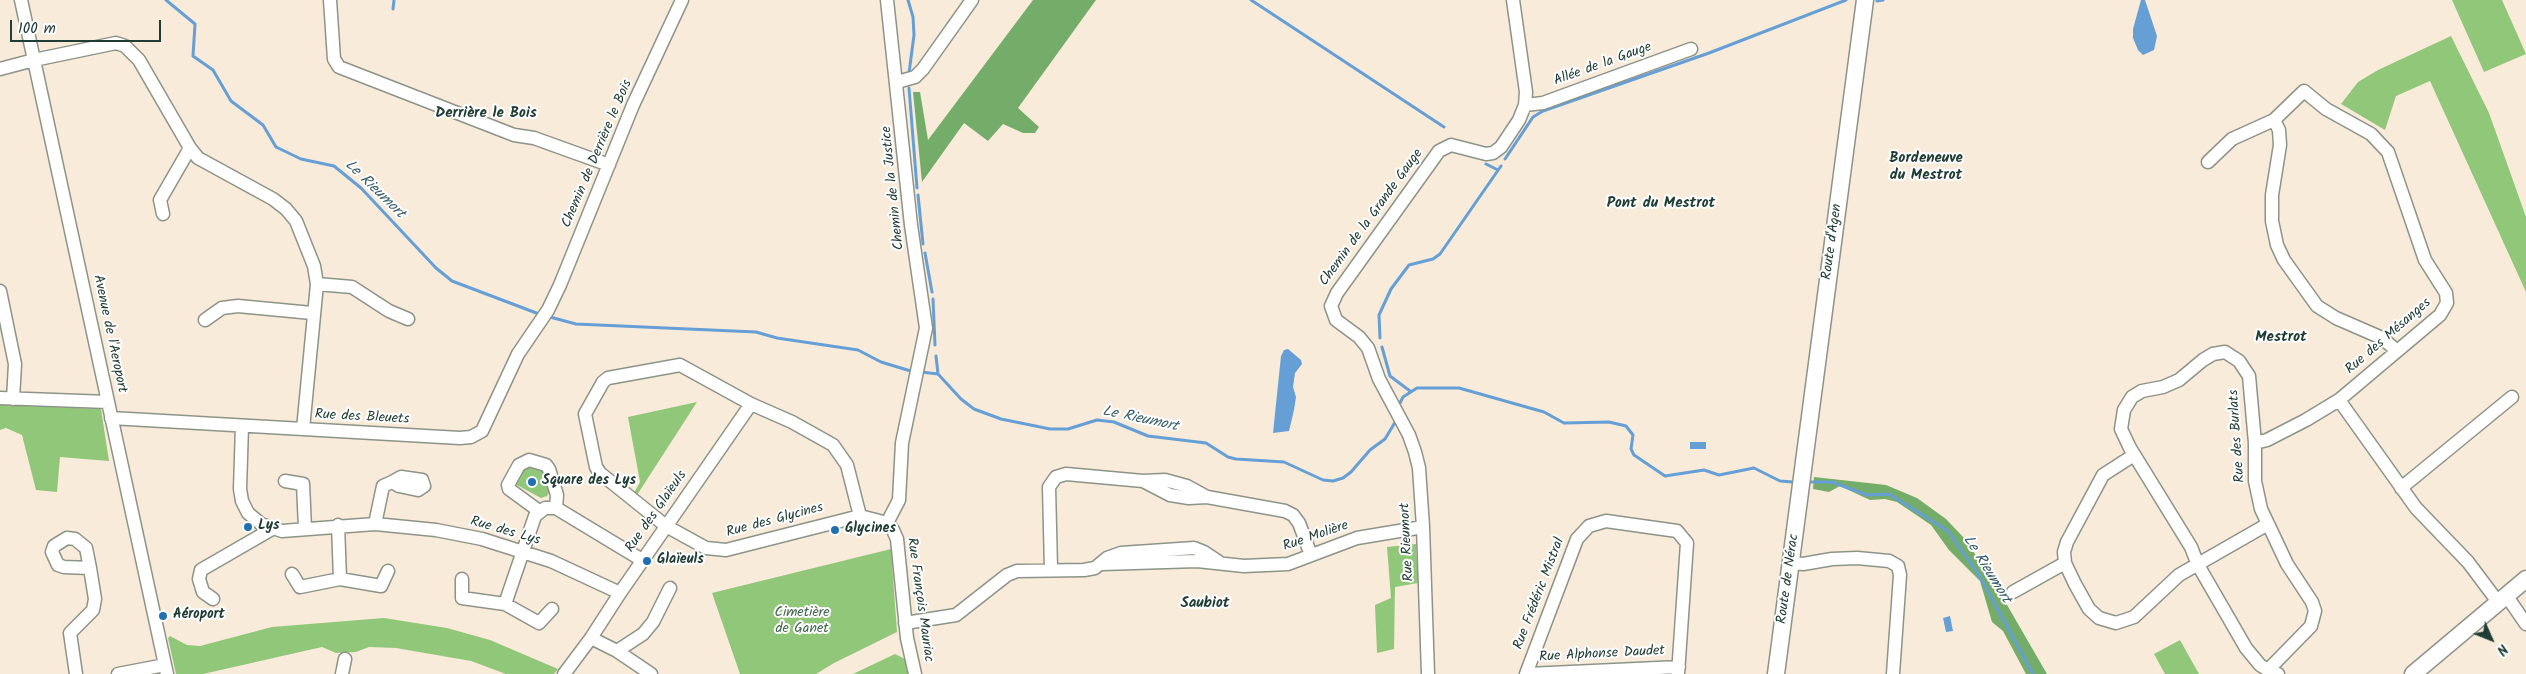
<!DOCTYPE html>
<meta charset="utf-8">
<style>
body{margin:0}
#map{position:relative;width:2526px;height:674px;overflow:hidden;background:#f8ebda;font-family:Kalam,sans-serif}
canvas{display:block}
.north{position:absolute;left:2466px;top:614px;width:50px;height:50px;-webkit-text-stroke:4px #fff;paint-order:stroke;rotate:134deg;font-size:14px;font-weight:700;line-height:20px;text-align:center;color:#1f3d34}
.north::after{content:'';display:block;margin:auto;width:18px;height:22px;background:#1f3d34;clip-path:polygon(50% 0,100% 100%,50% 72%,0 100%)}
.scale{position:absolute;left:10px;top:20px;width:151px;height:22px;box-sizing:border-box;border:2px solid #1f3d34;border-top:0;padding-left:6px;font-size:15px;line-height:18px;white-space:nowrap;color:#1f3d34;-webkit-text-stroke:4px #fff;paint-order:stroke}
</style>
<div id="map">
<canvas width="2526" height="674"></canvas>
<div class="north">N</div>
<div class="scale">100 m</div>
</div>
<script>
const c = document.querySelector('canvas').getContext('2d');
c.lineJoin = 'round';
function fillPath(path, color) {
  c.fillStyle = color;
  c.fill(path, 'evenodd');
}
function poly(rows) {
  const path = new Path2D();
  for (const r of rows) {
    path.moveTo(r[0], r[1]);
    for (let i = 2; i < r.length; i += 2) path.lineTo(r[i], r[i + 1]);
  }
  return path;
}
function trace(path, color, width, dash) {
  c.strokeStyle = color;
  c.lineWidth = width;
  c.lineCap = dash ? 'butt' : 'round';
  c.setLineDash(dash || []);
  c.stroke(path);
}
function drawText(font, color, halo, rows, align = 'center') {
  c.font = font + ' Kalam,sans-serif';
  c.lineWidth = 4;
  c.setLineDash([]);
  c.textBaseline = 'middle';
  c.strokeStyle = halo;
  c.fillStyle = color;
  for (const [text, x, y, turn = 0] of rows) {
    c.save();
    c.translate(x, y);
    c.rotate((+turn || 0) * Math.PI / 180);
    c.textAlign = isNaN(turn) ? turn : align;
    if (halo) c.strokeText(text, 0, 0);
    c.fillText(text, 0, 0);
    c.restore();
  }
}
const green = poly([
 [2452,0,2502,0,2526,54,2484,72],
 [2451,36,2489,113,2526,217,2526,292,2430,81,2396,96,2385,130,2341,104,2358,82,2378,70],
 [697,402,637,495,634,493,640,482,628,417],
 [0,405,101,409,109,461,60,457,57,492,36,490,22,435,6,428,0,430],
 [524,465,543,468,550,491,547,496,541,498,515,484],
 [1416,544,1418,583,1395,587,1394,649,1377,653,1375,605,1391,598,1387,547],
 [891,549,897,632,834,663,816,674,740,674,712,593],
 [384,618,447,628,490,640,558,669,554,674,506,674,471,661,396,648,369,647,356,652,336,653,322,647,203,674,176,674,168,638,170,636,187,645,200,646,272,627],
 [2180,640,2199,674,2165,674,2154,654],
 [895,654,905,659,909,674,853,674]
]);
const forest = poly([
 [1033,0,1096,0,1018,108,1039,127,1035,133,1023,133,1003,124,988,141,964,123,922,182,913,92,920,92,928,140],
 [1814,477,1886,485,1917,498,1946,519,1964,538,1992,579,2047,674,2026,674,2003,631,1992,622,1980,581,1949,550,1931,525,1897,502,1885,499,1870,500,1840,486,1829,492,1813,489]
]);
const water = poly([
 [2141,0,2145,0,2157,36,2154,50,2143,55,2138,50,2133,38,2133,29],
 [1288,349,1301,360,1302,364,1295,373,1293,387,1296,397,1294,410,1289,431,1273,433,1281,356,1284,350],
 [1690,442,1706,442,1706,449,1690,449],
 [1950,616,1953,631,1946,632,1943,618]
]);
const stream = poly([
 [166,0,195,24,193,56,213,70,231,101,263,125,276,147,301,159,334,166,361,188,436,268,452,281,539,314],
 [908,0,913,17,914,35,909,73],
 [1251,0,1444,127],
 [1877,1,1883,0],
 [393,9,394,0],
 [909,88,917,188],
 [1505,159,1533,117,1543,111,1709,53,1846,0],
 [1486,164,1498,170],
 [918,195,923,244],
 [925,253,932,292],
 [933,299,935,345],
 [550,317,576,324,756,332,777,338,858,350,881,362,914,372],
 [1380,338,1379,315,1391,289,1409,265,1433,259,1440,254,1501,166],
 [1382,347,1390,376,1410,391],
 [936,356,938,374],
 [921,372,938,374,961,399,974,409,1001,419,1050,429,1068,429,1097,420,1114,422,1148,436,1206,443,1228,457,1236,459,1284,462,1323,480,1333,481,1343,478,1351,472,1370,450,1385,439,1397,419],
 [1398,407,1403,397,1417,388,1459,388,1544,412,1564,423,1609,422,1626,426,1633,435,1631,449,1634,455,1665,476,1704,470,1719,475,1754,468,1780,481,1793,482],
 [1811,482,1832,482,1867,495,1889,494,1948,531,1979,575,2033,674]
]);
const minor = poly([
 [21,0,167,674],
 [330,0,334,59,339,67,514,135,534,138,609,165],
 [0,69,34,60,116,43,125,46,139,60,190,148,198,158,273,199,286,209,296,221,314,266,317,284,303,429],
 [897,82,915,77,923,69,972,0],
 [1525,105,1543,103,1691,49],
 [2274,120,2279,130,2280,145,2272,195,2272,221,2277,245,2284,260,2317,306,2336,318,2382,338,2397,351],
 [2208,162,2232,139,2274,120,2304,91,2326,109,2371,134,2388,152,2425,260,2446,293,2447,303,2440,315,2339,400,2306,420,2267,440,2255,443],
 [163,214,160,200,190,148],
 [317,284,352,287,389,311,408,319],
 [0,291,15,364,13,399],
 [205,320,222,308,238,306,312,313],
 [0,398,108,402],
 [2339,400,2416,508,2468,562,2498,602],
 [111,418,460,438,471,437,482,431,518,354,548,310,560,285,633,105,682,0],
 [242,426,240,489,242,501,248,513,261,524,282,531,375,524,436,530,482,539,551,561,620,593],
 [2134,455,2103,475,2067,542,2064,552,2065,563,2075,584,2089,609,2099,618,2116,623,2134,617,2179,575,2268,524],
 [285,481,303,484,305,528],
 [1143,481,1170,495,1189,498,1207,497,1285,511,1293,515,1299,523,1311,555],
 [2401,488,2512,397],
 [539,511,509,489,508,485,519,465,529,460,546,465,549,469,557,495,556,508],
 [860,516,847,465,833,445,792,422,751,404,680,365,608,378,603,382,585,414,596,467,600,473,666,526,706,548,726,550,860,516,887,523,893,530,897,539,907,638,915,674],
 [887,523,899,500,902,443,926,328,911,225,887,0],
 [375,524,383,486,392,482,399,486,418,490,424,486,422,480,401,477,392,482],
 [338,525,340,579],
 [1791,563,1803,564,1832,559,1857,558,1889,561,1898,566,1900,575,1893,674],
 [1102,564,1197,561,1244,566,1288,564,1357,538,1423,527],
 [1051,569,1049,487,1056,477,1066,474,1143,481,1165,480,1187,486,1207,497],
 [292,574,300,587,340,579,381,586,388,571],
 [462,579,462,598,505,604,539,623,552,609],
 [2013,592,2065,563],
 [2506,595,2526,624],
 [213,599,203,592,199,579,201,570,272,529],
 [505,604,535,516,545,508,556,508,642,560],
 [905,623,956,615,1007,575,1017,571,1084,570,1095,568,1107,558,1121,553,1194,548,1204,552,1219,562],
 [591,638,617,651,651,674],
 [617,651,643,634,653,622,670,588],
 [2268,670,2311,626,2315,611,2312,602,2287,564,2261,509,2255,481,2255,443,2249,376,2239,361,2225,352,2213,354,2203,360,2179,380,2163,387,2142,391,2132,397,2124,410,2121,429,2130,448,2191,547,2198,565,2246,648,2260,665,2268,670,2278,674],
 [76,674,70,633,93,610,95,599,90,568,86,548,75,539,67,538,54,546,52,552,58,565,64,567,90,568],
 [118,674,165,665],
 [342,674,345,659],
 [564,674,591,638,620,593,751,404],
 [1428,674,1423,527,1419,468,1415,452,1409,435,1379,379,1368,348,1359,337,1336,320,1331,306,1337,293,1439,151,1451,145,1486,154,1493,153,1501,147,1519,120,1525,105,1526,92,1513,0],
 [1526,674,1577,539,1589,526,1606,521,1677,531,1687,543,1678,674],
 [1528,674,1679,667]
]);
const major = poly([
 [1776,674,1865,0],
 [2413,674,2526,579]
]);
const markers = [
 [532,482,5,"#1f6fb2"],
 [248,527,5,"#1f6fb2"],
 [835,530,5,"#1f6fb2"],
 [647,561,5,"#1f6fb2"],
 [163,616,5,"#1f6fb2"]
];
const streetNames = [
 ["Allée de la Gauge",1603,65,-20],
 ["Chemin de Derrière le Bois",598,154,-67],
 ["Chemin de la Justice",894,188,-96],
 ["Chemin de la Grande Gauge",1372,218,-54],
 ["Route d'Agen",1833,242,-82],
 ["Avenue de l'Aeroport",109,334,78],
 ["Rue des Mésanges",2389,337,-41],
 ["Rue des Bleuets",362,418,3],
 ["Rue des Burlats",2238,436,-94],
 ["Rue des Glaïeuls",657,512,-55],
 ["Rue des Glycines",775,521,-15],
 ["Rue des Lys",505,532,16],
 ["Rue Molière",1316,537,-19],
 ["Rue Rieumort",1408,542,-93],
 ["Route de Nérac",1789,579,-82],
 ["Rue Frédéric Mistral",1540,594,-69],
 ["Rue François Mauriac",919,600,82],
 ["Rue Alphonse Daudet",1602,655,-3]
];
const poiNames = [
 ["Square des Lys",542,482],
 ["Lys",258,527],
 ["Glycines",845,530],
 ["Glaïeuls",657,561],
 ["Aéroport",173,616]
];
const parkNames = [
 ["Cimetière",802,614],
 ["de Ganet",802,630]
];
const neighbourhoodNames = [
 ["Derrière le Bois",486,114],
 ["Bordeneuve",1926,159],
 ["du Mestrot",1926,176],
 ["Pont du Mestrot",1661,204],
 ["Mestrot",2281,338],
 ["Saubiot",1205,604]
];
const waterNames = [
 ["Le Rieumort",374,190,44],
 ["Le Rieumort",1140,420,12],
 ["Le Rieumort",1986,570,58]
];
fillPath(green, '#91c779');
fillPath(forest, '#74ac69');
fillPath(water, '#659fd5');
trace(stream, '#659fd5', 3);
trace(minor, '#8c9487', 15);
trace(major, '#8c9487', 19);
trace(minor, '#fff', 12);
trace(major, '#fff', 16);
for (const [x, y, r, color] of markers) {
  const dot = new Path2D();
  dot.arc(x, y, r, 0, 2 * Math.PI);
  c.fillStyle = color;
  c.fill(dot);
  trace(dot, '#fff', 2);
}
drawText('14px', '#1f3d34', '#fff', streetNames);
drawText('bold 14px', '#1f3d34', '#fff', poiNames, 'left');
drawText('14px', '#416649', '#fff', parkNames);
drawText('bold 15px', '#1f3d34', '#fff', neighbourhoodNames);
drawText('italic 15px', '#385f6c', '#fff', waterNames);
</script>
